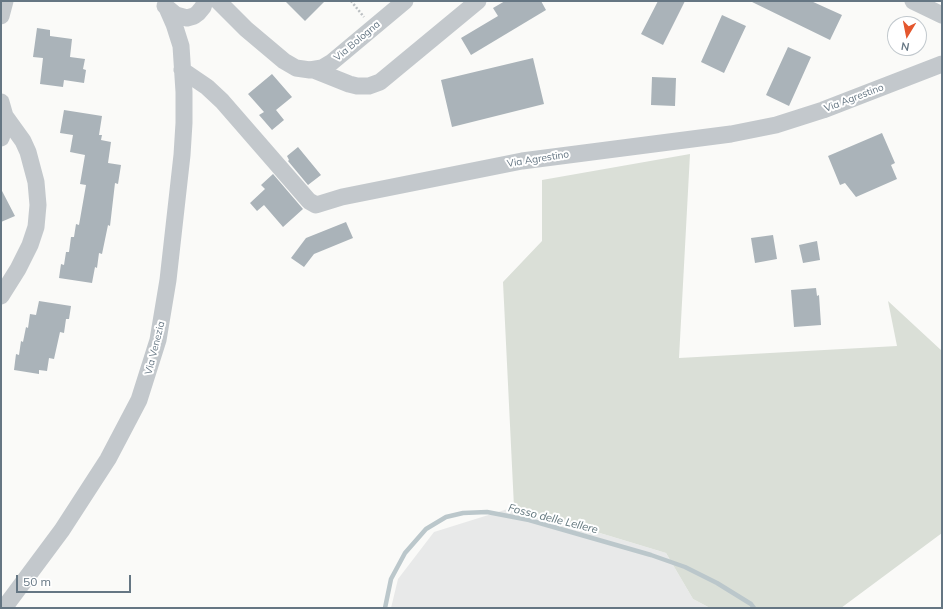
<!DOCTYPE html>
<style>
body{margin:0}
#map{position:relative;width:943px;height:609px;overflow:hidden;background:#fafaf8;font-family:Mulish,sans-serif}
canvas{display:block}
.frame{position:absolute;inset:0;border:2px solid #657683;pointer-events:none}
.north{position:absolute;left:887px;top:16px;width:40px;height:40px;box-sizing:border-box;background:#fff;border:1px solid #c1c8cd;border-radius:50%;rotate:190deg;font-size:11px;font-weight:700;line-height:16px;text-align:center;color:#657683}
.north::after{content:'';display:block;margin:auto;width:14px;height:18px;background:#e4572e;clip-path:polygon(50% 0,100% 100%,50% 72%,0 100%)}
.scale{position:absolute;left:16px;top:575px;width:115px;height:18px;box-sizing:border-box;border:2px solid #657683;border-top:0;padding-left:5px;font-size:12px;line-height:14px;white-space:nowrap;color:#657683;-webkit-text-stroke:3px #fff;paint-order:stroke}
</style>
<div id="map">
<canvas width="943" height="609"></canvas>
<div class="frame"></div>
<div class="north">N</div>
<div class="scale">50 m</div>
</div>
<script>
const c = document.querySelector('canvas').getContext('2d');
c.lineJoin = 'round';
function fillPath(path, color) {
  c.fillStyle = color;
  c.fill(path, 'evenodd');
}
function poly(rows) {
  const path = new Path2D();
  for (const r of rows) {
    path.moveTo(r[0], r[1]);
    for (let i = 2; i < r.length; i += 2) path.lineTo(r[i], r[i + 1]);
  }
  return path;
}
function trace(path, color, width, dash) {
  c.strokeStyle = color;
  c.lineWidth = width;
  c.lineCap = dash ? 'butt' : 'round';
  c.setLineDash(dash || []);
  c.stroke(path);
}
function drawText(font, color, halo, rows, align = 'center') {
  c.font = font + ' Mulish,sans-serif';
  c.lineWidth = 4;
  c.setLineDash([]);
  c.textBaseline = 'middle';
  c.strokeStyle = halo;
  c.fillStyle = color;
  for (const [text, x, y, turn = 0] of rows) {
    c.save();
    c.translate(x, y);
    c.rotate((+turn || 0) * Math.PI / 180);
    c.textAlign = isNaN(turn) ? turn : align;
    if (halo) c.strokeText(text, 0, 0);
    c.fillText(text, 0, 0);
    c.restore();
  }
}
const built = poly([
 [514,507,666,553,693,599,710,608,391,608,398,579,434,532]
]);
const green = poly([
 [690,154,679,358,897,346,888,301,942,351,942,533,841,608,710,608,693,599,666,553,514,507,503,282,542,241,542,180]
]);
const stream = poly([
 [385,608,391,579,405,553,426,529,446,517,463,513,487,512,529,520,651,555,685,567,717,583,751,604,754,608]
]);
const building = poly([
 [285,1,325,1,305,21],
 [505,1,541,1,546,10,471,55,461,38,498,16,493,8],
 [658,1,685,1,663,45,641,34],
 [750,1,811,1,842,15,830,40],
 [722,15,746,26,724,73,701,62],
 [37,28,50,30,50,36,72,39,70,57,85,59,83,69,86,70,84,83,64,80,63,87,40,84,43,58,33,57],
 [788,47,811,57,789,106,766,95],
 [533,58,544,104,452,127,441,80],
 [272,74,292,97,276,110,284,120,272,130,259,115,264,112,248,94],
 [652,77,676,78,675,106,651,105],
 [64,110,102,116,99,135,102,135,101,140,111,142,108,163,121,165,118,184,115,183,110,226,108,225,102,254,99,253,97,268,95,267,92,283,59,278,61,264,64,265,66,252,69,252,71,237,74,237,76,224,79,225,86,185,80,184,85,155,70,152,73,135,60,133],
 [882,133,895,163,891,165,897,179,856,197,845,183,840,185,828,156],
 [298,147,321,175,308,185,288,161,289,160,287,156],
 [273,174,303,209,283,227,264,205,257,211,250,203,265,189,261,185],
 [1,189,15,216,1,222],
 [346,222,353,238,314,254,304,267,291,258,306,238],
 [773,235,777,259,755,263,751,238],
 [817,241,820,260,803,263,799,245],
 [816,288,817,296,819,295,821,325,794,327,791,290],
 [39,301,71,306,69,319,66,319,64,333,60,332,54,359,49,358,47,371,39,370,39,374,14,370,16,354,19,355,21,341,23,342,26,327,28,328,30,314,36,315]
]);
const path = poly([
 [351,1,364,17]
]);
const minor = poly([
 [218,1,246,29,284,61,296,68,310,70,322,68,332,62,405,1],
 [913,1,942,15],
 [165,6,176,15,187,18,194,16,198,13,203,7,205,1],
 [1,16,5,1],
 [182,70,207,87,222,101,309,201,316,205,342,197,522,161,731,134,776,125,823,110,942,64],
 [314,70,349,84,357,86,369,86,380,82,478,1],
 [1,102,5,116,23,141,28,152,36,182,38,205,36,227,30,245,18,269,1,296],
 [1,138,7,120],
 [4,608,62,530,108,459,139,400,158,340,168,280,182,155,184,123,184,92,181,46,174,24,167,8]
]);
const streetNames = [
 ["Via Bologna",357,41,-40],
 ["Via Agrestino",854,98,-21],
 ["Via Agrestino",538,159,-9],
 ["Via Venezia",155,348,-76]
];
const waterNames = [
 ["Fosso delle Lellere",553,519,14]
];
fillPath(built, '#e8e9e9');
fillPath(green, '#dadfd7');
trace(stream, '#bbc7cb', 4.5);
fillPath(building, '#aab3b9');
trace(path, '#bbbfc2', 2.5, [2, 2]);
trace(minor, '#c3c8cc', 17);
drawText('10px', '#657683', '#fff', streetNames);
drawText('italic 11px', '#60757c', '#fff', waterNames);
</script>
